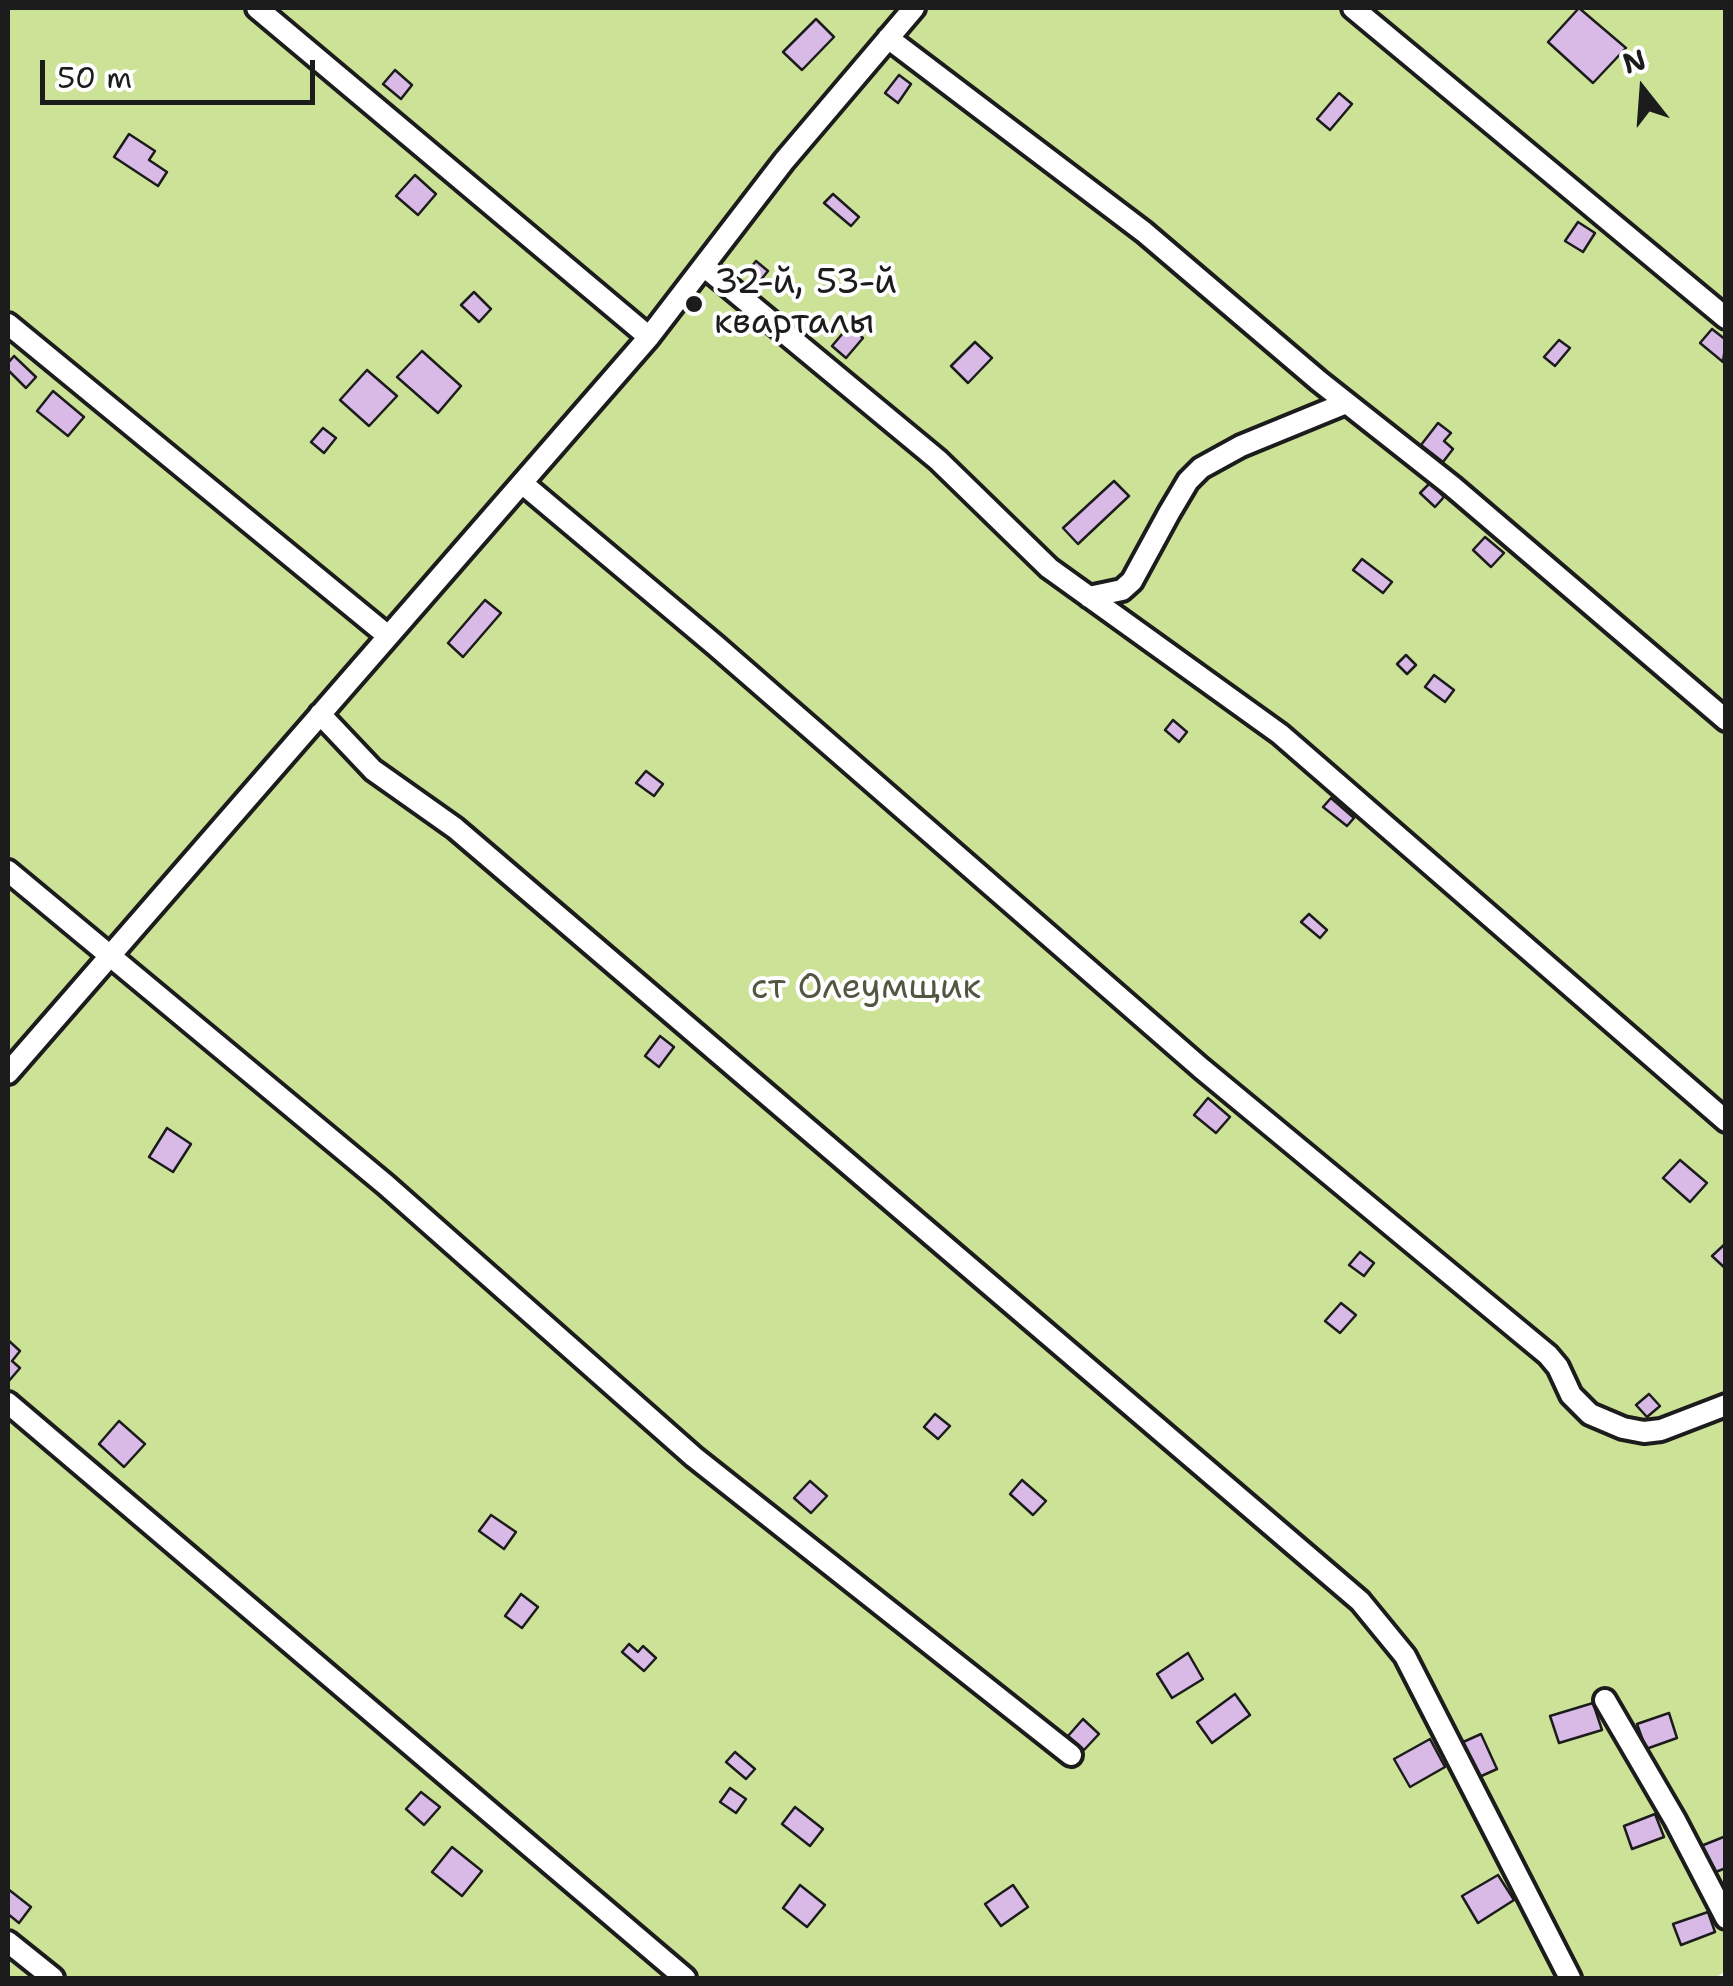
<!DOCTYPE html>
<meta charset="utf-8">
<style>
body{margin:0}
#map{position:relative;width:1733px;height:1986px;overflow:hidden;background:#fff;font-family:"Shantell Sans",sans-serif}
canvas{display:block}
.frame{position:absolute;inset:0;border:10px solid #1c1c1c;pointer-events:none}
.north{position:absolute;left:1593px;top:40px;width:100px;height:100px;-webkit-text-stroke:8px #fff;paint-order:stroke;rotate:343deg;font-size:28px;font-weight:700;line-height:40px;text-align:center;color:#1c1c1c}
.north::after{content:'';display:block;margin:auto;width:35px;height:45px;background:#1c1c1c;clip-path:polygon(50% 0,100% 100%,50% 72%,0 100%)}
.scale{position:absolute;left:40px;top:60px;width:275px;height:45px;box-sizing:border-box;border:5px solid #1c1c1c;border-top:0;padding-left:12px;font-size:30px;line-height:35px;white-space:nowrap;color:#1c1c1c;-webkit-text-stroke:8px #fff;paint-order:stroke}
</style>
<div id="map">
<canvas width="1733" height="1986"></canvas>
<div class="frame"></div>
<div class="north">N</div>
<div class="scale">50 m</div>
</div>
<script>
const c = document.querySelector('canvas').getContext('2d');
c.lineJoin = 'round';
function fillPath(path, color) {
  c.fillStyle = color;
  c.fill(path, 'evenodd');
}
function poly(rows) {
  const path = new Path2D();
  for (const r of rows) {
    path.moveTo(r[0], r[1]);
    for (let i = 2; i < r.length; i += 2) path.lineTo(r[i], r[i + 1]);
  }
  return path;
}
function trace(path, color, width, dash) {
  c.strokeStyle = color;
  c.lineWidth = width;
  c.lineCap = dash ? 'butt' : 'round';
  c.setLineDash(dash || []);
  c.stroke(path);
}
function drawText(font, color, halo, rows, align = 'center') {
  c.font = font + ' "Shantell Sans",sans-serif';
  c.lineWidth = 8;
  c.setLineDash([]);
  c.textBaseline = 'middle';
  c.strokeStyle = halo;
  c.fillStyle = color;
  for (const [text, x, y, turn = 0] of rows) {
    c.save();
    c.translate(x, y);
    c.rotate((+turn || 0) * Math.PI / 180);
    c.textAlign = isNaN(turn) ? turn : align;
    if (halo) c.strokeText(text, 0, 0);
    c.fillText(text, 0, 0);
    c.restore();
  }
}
const green = poly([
 [8,8,1725,8,1725,1971,1716,1978,8,1978]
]);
const building = poly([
 [1579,8,1626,48,1593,83,1548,42,1579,8],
 [816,19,834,37,802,70,783,52,816,19],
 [395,70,412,85,401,99,383,84,395,70],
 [899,75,911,84,898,103,885,93,899,75],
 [1339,93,1352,104,1330,130,1317,119,1339,93],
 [129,134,155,151,149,160,167,172,158,186,114,157,129,134],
 [415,175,436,194,418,215,396,196,415,175],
 [833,194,859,217,851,226,824,203,833,194],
 [1578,222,1595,233,1583,252,1565,241,1578,222],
 [756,261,768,271,760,281,748,271,756,261],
 [474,292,491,309,479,322,461,305,474,292],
 [849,326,863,338,846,358,832,346,849,326],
 [1712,329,1726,340,1723,362,1700,343,1712,329],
 [1559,340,1570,348,1555,366,1544,357,1559,340],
 [975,342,992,358,968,383,951,366,975,342],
 [422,351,461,386,438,413,397,377,422,351],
 [14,356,36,377,26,388,8,370,8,363,14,356],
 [367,370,397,396,369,426,340,400,367,370],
 [53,391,84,417,68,436,37,411,53,391],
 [1438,423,1451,433,1444,441,1453,449,1443,462,1421,445,1438,423],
 [323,428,336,438,324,453,311,442,323,428],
 [1114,481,1129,496,1078,544,1063,528,1114,481],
 [1430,483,1444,497,1435,507,1420,493,1430,483],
 [1485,537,1504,553,1491,567,1473,550,1485,537],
 [1362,559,1392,582,1383,593,1353,570,1362,559],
 [485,600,501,613,463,657,448,643,485,600],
 [1406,655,1416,665,1407,674,1397,664,1406,655],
 [1434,675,1454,690,1445,702,1425,687,1434,675],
 [1173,720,1187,732,1179,742,1165,730,1173,720],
 [646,771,663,784,654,796,636,783,646,771],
 [1331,798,1354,818,1347,826,1323,807,1331,798],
 [1309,914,1327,930,1320,938,1301,922,1309,914],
 [660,1036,674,1047,659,1067,645,1056,660,1036],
 [1208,1098,1230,1117,1216,1133,1194,1115,1208,1098],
 [167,1128,191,1144,173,1172,149,1157,167,1128],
 [1680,1160,1707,1183,1690,1202,1663,1178,1680,1160],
 [1726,1243,1726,1269,1712,1256,1726,1243],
 [1360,1252,1374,1263,1364,1276,1349,1265,1360,1252],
 [1341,1303,1356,1315,1340,1333,1325,1321,1341,1303],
 [8,1340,20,1351,12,1361,20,1368,8,1382,8,1340],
 [1649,1394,1660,1406,1647,1417,1636,1405,1649,1394],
 [935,1414,950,1426,938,1439,924,1427,935,1414],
 [119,1421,145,1444,124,1467,99,1444,119,1421],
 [1022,1480,1046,1501,1033,1515,1010,1494,1022,1480],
 [810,1481,827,1496,811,1513,794,1498,810,1481],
 [491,1515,516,1532,504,1549,479,1531,491,1515],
 [521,1594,538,1607,522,1628,505,1616,521,1594],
 [629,1644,638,1652,643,1646,656,1658,644,1671,622,1652,629,1644],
 [1188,1653,1203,1679,1172,1698,1157,1674,1188,1653],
 [1235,1694,1250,1715,1212,1743,1197,1722,1235,1694],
 [1593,1703,1602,1730,1559,1743,1550,1716,1593,1703],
 [1669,1713,1677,1738,1646,1749,1637,1724,1669,1713],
 [1083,1719,1099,1734,1084,1750,1068,1736,1083,1719],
 [1481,1734,1497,1769,1477,1778,1461,1743,1481,1734],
 [1430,1739,1445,1767,1410,1787,1394,1759,1430,1739],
 [735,1752,755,1769,746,1779,726,1762,735,1752],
 [730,1788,746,1799,736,1813,720,1802,730,1788],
 [421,1792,440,1807,424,1825,406,1809,421,1792],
 [795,1807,823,1829,810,1846,782,1824,795,1807],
 [1655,1814,1664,1837,1632,1849,1624,1826,1655,1814],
 [1726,1836,1726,1868,1713,1873,1701,1846,1726,1836],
 [452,1847,482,1871,462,1896,432,1872,452,1847],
 [1498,1875,1514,1900,1478,1923,1462,1896,1498,1875],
 [800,1885,825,1905,807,1927,783,1908,800,1885],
 [1013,1885,1028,1907,1001,1926,985,1904,1013,1885],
 [8,1889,31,1907,19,1923,8,1914,8,1889],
 [1708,1912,1715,1932,1681,1945,1673,1924,1708,1912]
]);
const service = poly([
 [257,8,649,337,784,161,914,8],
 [1353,8,1726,318],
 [888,38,1144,232,1319,381,1452,486,1726,720],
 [705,267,938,460,1049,568,1280,734,1726,1121],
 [8,324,388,636],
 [522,483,715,645,1201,1068,1548,1355,1558,1367,1571,1395,1590,1414,1623,1428,1644,1432,1661,1430,1726,1405],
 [1089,597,1122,590,1132,581,1169,513,1188,481,1201,468,1241,446,1346,403],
 [320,714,373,770,455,828,1360,1601,1405,1656,1570,1978],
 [8,871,386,1185,694,1457,1071,1755],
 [8,1073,649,337],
 [8,1403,685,1978],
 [1605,1700,1675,1820,1726,1918],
 [8,1942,53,1978]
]);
const markers = [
 [694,304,10,"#1c1c1c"]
];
const poiNames = [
 ["32-й, 53-й",714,284],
 ["кварталы",714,324]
];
const parkNames = [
 ["ст Олеумщик",866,989]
];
fillPath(green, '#cce297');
fillPath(building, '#d9bae6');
trace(building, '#1c1c1c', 2.5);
trace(service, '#1c1c1c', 28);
trace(service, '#fff', 20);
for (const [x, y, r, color] of markers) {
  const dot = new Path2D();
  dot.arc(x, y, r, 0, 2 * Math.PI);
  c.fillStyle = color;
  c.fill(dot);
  trace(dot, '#fff', 4);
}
drawText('35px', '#1c1c1c', '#fff', poiNames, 'left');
drawText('35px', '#515741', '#fff', parkNames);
</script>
